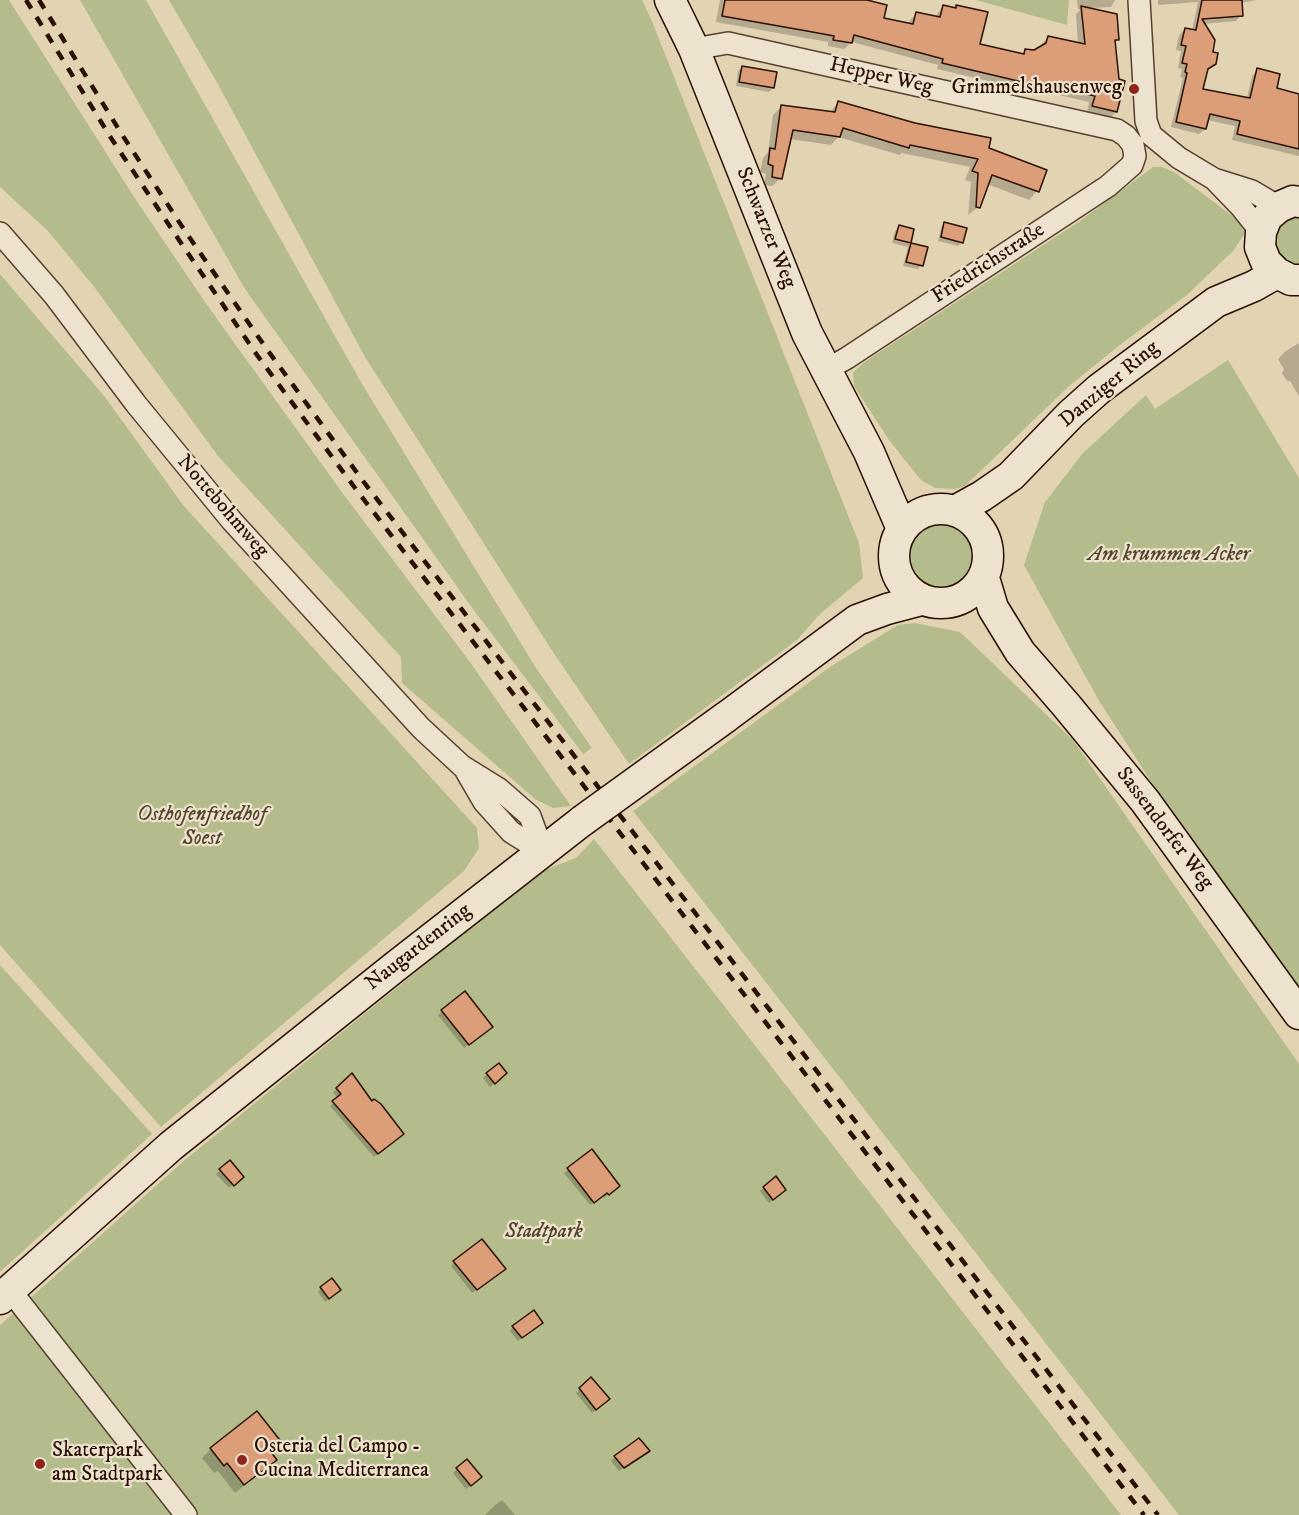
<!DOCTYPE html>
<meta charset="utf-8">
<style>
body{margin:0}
canvas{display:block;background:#e2d3b3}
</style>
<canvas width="1299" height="1515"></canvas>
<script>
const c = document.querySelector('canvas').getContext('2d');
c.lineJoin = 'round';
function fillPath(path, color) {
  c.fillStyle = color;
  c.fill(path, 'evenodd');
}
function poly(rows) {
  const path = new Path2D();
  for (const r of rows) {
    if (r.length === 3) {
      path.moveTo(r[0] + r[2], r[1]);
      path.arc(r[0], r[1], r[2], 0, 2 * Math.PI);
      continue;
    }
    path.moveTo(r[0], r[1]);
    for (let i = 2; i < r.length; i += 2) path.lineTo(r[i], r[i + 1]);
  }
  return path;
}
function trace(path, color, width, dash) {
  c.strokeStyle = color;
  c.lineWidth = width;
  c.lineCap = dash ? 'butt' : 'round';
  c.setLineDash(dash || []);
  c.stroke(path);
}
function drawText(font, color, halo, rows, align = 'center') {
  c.font = font + ' "IM FELL DW Pica",serif';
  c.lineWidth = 4.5;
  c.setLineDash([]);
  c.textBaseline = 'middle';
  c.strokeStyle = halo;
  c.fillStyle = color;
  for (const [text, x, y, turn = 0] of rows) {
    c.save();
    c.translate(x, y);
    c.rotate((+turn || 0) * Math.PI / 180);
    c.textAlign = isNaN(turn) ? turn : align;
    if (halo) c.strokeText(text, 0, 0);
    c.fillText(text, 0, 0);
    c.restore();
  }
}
const green = poly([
 [0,0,9,0,136,200,207,305,344,495,467,658,571,806,553,808,535,799,402,683,401,657,218,456,95,288,48,231,0,187],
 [80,0,146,0,362,384,536,668,592,748,583,754,470,605,245,289],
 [169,0,642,0,651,19,859,543,863,578,820,614,797,640,629,764,551,649,365,357,219,86],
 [976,0,1069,0,1067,25],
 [1153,167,1162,167,1174,172,1239,221,1245,233,1234,250,1187,295,1121,344,1068,387,965,486,955,489,935,488,921,480,889,440,854,386,853,372,866,361,1080,221],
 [1299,212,1299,269,1275,256,1273,229],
 [0,274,105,397,183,505,477,828,479,848,464,871,161,1127,0,945],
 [1228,360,1299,478,1299,989,1184,833,1098,699,1024,565,1045,502,1083,453,1146,395,1155,409],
 [940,557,39],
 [915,623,960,632,1073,740,1299,1064,1299,1515,1179,1515,633,811,830,667,898,625],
 [594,839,1121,1515,0,1515,0,1325,186,1159,539,872,576,858],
 [0,965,152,1134,0,1272]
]);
const shadow = poly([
 [720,0,861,0,882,19,909,25,910,20,917,13,936,18,937,14,943,7,954,9,957,6,978,45,1021,55,1026,50,1034,52,1041,48,1042,44,1048,37,1078,44,1076,14,1081,9,1078,9,1077,0,1115,0,1111,7,1088,8,1118,39,1114,43,1116,112,1110,118,1087,112,1089,102,1033,89,1031,91,937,69,938,65,852,42,844,49,828,46,828,42,716,22],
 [1158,0,1257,0,1240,3,1241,15,1236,21,1203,24,1214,63,1206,71,1202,90,1247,98,1252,76,1258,70,1275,89,1299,95,1299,156,1232,140,1235,126,1207,120,1205,129,1199,134,1171,127,1183,78,1180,77,1182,69,1178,68,1181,51,1176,50,1179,35,1185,29,1192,31,1198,2,1158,5],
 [742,67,773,88,769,92,736,86,738,71],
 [838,103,987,149,1037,191,1029,200,987,184,978,207,968,215,971,182,965,180,970,167,902,153,900,155,838,137,831,145,789,139,781,178,772,186,764,185,766,174,760,172,763,158,768,152,773,115,782,106,830,112],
 [945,224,962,242,958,246,938,241,941,228],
 [899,227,912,230,909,244,926,248,922,265,918,269,903,266,908,247,892,243,895,231],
 [1299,343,1299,396,1290,381,1287,381,1282,373,1284,369,1278,359,1286,351],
 [465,993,487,1031,464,1048,438,1015],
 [487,1074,502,1077,490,1087,483,1078],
 [337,1089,398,1137,374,1157,330,1106,338,1099,333,1092],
 [230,1162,242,1177,229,1188,216,1174],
 [568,1170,614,1190,604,1198,602,1195,590,1205,564,1173],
 [775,1178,781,1193,769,1203,760,1191],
 [454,1263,500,1273,472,1293,451,1266],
 [321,1288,335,1294,325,1302,318,1292],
 [537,1326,518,1341,510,1331,513,1327],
 [591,1379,604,1403,592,1413,576,1393],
 [281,1443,270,1453,275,1460,235,1493,218,1471,214,1473,202,1458,211,1449],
 [644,1454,619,1471,611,1461,615,1457],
 [457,1469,476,1481,466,1489,453,1473],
 [502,1500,515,1515,485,1515,494,1506]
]);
const building = poly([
 [725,0,867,0,887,5,884,18,913,24,916,12,940,17,943,5,956,8,956,5,988,12,980,44,1024,54,1025,49,1034,50,1046,43,1048,36,1085,44,1081,6,1117,14,1119,40,1115,40,1119,79,1125,81,1117,112,1092,106,1095,96,1039,83,1039,86,942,63,943,59,854,35,852,43,833,40,834,36,807,31,722,16,725,0],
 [1202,0,1242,0,1243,16,1202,19,1215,40,1213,52,1218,53,1216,64,1208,69,1203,89,1250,98,1257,68,1280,74,1277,88,1299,94,1299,149,1237,134,1240,121,1210,114,1206,129,1176,122,1187,73,1185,72,1187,64,1182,63,1186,46,1181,45,1185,28,1196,30,1202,0],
 [742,66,777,72,774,88,739,82,742,66],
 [838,101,915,123,991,138,989,148,1047,170,1039,192,992,175,980,208,976,207,978,173,972,171,978,159,910,145,909,148,843,128,840,137,793,130,782,179,772,177,773,166,768,164,770,148,775,149,781,105,835,112,838,101],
 [944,222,967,228,963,243,941,237,944,222],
 [899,225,914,229,911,243,928,247,923,266,906,262,911,243,895,239,899,225],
 [465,991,493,1027,469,1045,441,1010,465,991],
 [499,1063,507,1073,495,1084,486,1073,499,1063],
 [352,1073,372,1101,374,1099,381,1104,404,1134,378,1154,332,1101,341,1094,336,1088,352,1073],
 [592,1149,620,1186,609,1195,607,1193,594,1203,567,1168,592,1149],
 [230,1160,244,1177,234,1186,219,1169,230,1160],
 [776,1176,786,1190,773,1200,763,1187,776,1176],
 [482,1239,506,1269,477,1290,453,1261,482,1239],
 [332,1278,341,1290,329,1299,320,1287,332,1278],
 [534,1310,543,1323,522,1338,512,1326,534,1310],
 [591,1377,610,1399,596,1410,579,1388,591,1377],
 [257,1411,283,1444,271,1452,277,1460,244,1485,227,1463,224,1466,210,1448,257,1411],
 [639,1438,650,1451,624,1468,614,1456,639,1438],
 [467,1459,482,1477,471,1486,456,1468,467,1459]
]);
const street = poly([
 [1139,0,1146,121,1151,135,1179,158,1214,179,1241,207,1261,232],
 [694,49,728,43,1117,130,1126,136,1133,145,1135,156,1132,165,1108,186,847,358,826,370],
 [1217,180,1252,191,1279,207],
 [0,233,54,295,136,404,232,521,421,728,462,766,499,789,530,816,543,852],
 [466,771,484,802,511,832,543,852],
 [10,1290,186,1515]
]);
const secondary = poly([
 [670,0,694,49,807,333,869,452,902,529],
 [1299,202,1293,201,1279,207,1267,217,1261,232,1260,247,1266,262,1277,273,1291,280,1299,280],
 [941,556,47],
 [955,511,982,496,1011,476,1071,414,1099,389,1216,302,1254,286,1277,273],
 [984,578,993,608,1020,652,1066,705,1145,801,1299,1014],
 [726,717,857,620,887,609,921,600],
 [0,1299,171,1146,396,966,582,821]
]);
const rail = poly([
 [26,0,111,138,177,237,257,355,355,488,1144,1515],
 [39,0,121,133,185,231,266,348,363,481,1158,1515]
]);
const secondaryBridge = poly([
 [582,821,726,717]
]);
const markers = [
 [1134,89,6,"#8f2418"],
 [242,1460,6,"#8f2418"],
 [40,1464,6,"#8f2418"]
];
const streetNames = [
 ["Hepper Weg",881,77,13],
 ["Schwarzer Weg",765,228,68],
 ["Friedrichstraße",989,264,-33],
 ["Danziger Ring",1110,385,-40],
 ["Nottebohmweg",222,507,49],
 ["Sassendorfer Weg",1164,829,53],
 ["Naugardenring",419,948,-38]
];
const poiNames = [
 ["Grimmelshausenweg",1122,89,"right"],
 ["Osteria del Campo -",254,1448],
 ["Cucina Mediterranea",254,1472],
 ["Skaterpark",52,1452],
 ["am Stadtpark",52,1476]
];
const parkNames = [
 ["Am krummen Acker",1169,556],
 ["Osthofenfriedhof",202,816],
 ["Soest",202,840],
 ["Stadtpark",544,1233]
];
fillPath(green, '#b5bc8b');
fillPath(shadow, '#0003');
fillPath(building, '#dc9d79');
trace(building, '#291003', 1.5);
trace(street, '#57412f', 24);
trace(secondary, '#291003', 33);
trace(street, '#ece2ce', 21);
trace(secondary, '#ece2ce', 30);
trace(rail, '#291003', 4.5, [10, 10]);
trace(secondaryBridge, '#291003', 33, []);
trace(secondaryBridge, '#ece2ce', 30);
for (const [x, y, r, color] of markers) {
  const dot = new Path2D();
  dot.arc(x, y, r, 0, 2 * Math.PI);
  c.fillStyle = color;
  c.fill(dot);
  trace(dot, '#ece2ce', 2);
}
drawText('21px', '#291003', '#ece2ce', streetNames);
drawText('21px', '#291003', '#ece2ce', poiNames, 'left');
drawText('italic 21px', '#53442c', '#ece2ce', parkNames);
</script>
